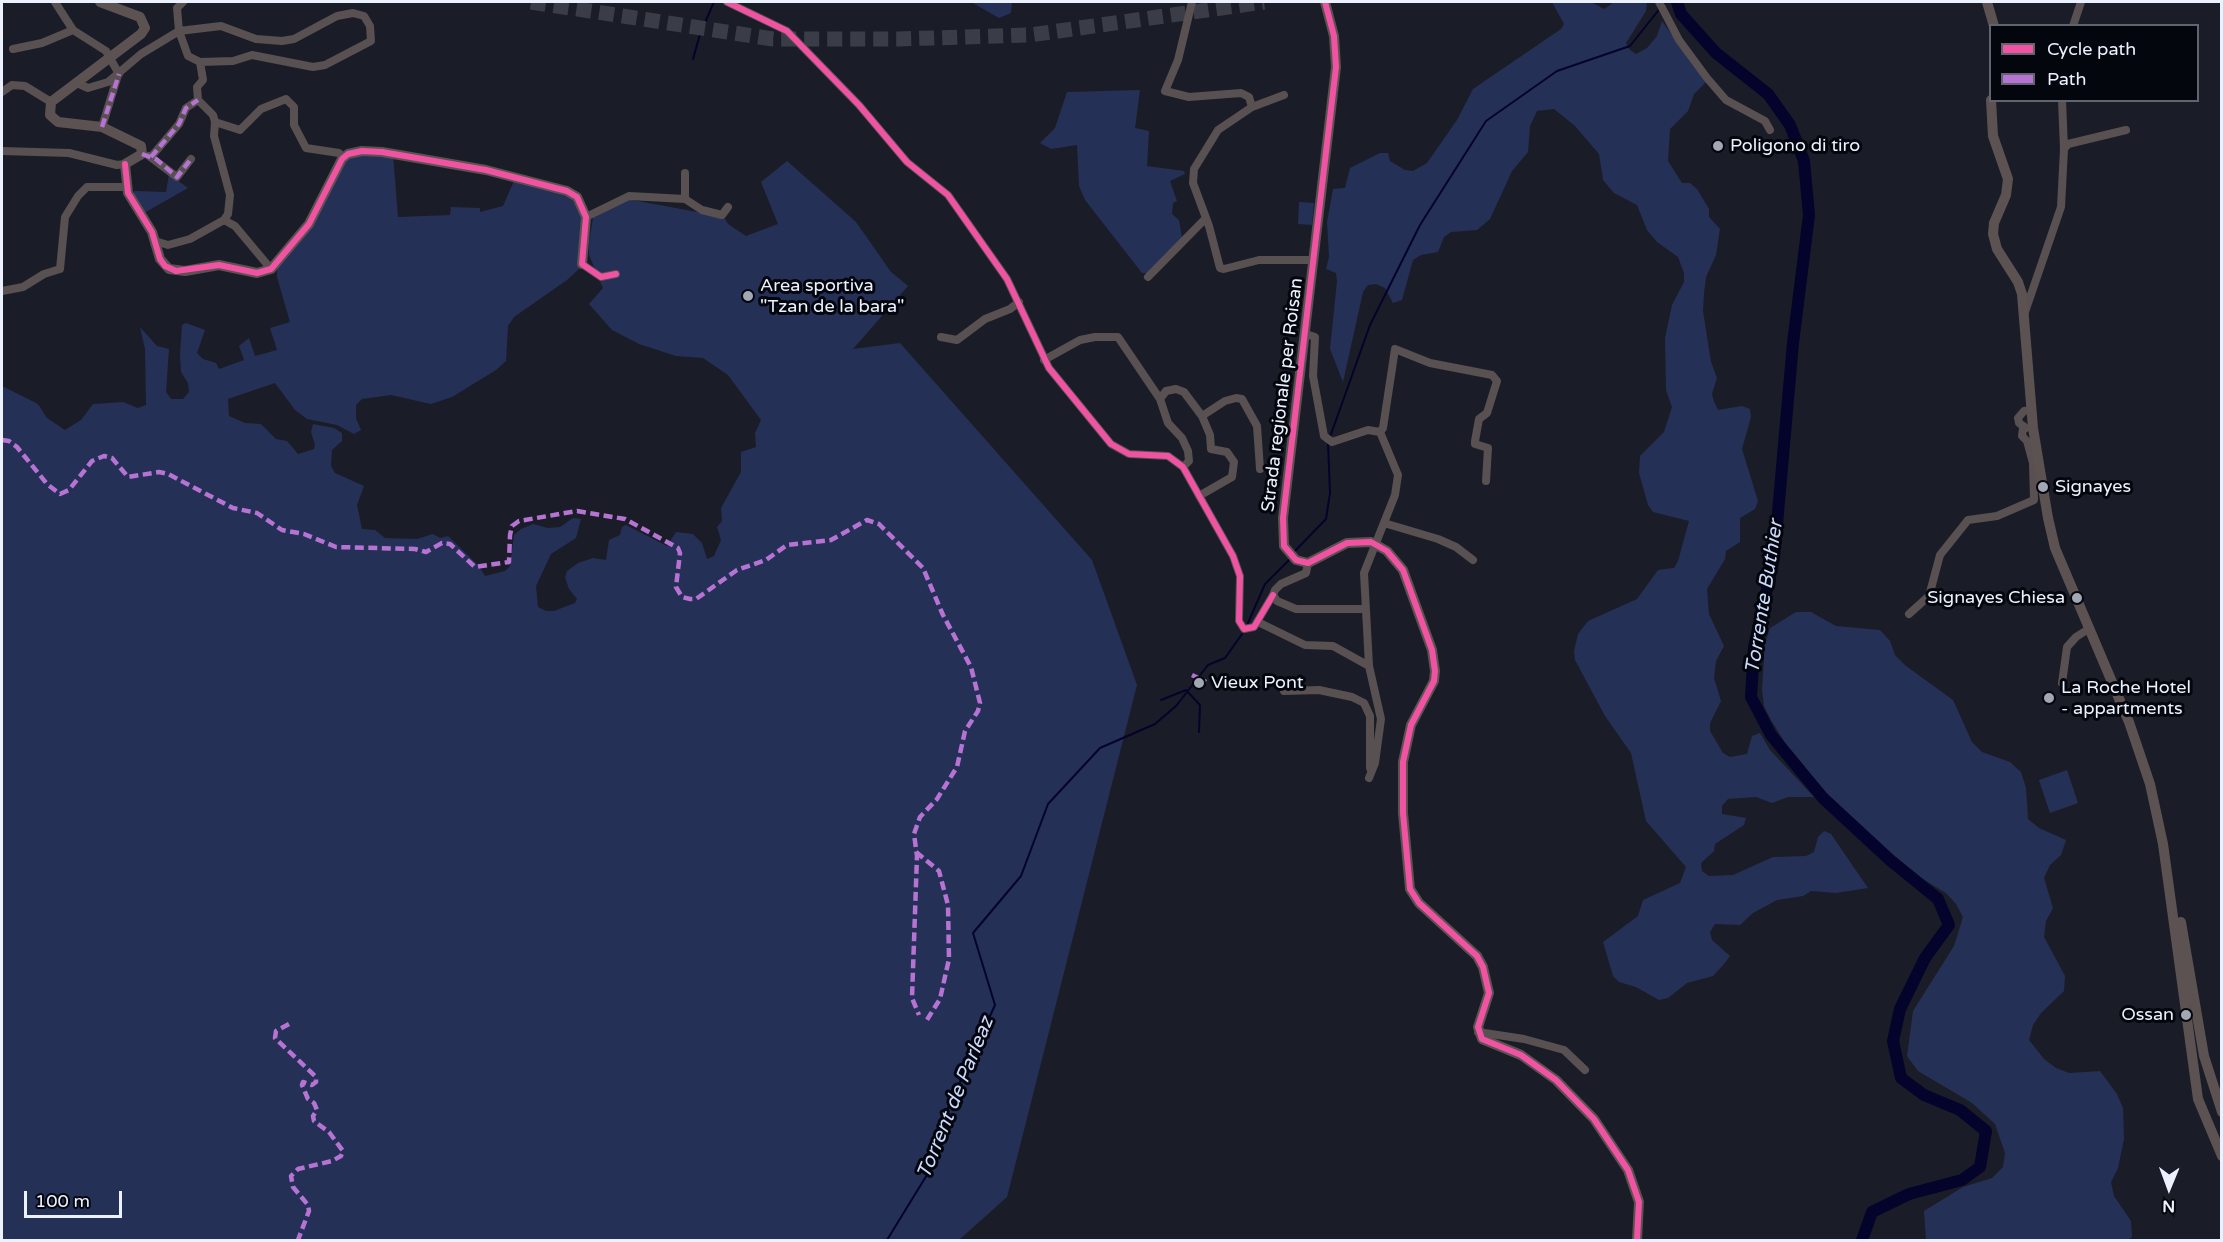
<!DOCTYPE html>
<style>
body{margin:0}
#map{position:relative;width:2223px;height:1242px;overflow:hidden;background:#1a1d27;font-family:"Varela Round",sans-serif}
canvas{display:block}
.frame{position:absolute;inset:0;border:3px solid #ecf1ff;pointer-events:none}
.legend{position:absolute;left:1989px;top:24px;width:210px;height:78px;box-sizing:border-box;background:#04060d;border:2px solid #61646e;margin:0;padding:8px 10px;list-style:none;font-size:18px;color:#ecf1ff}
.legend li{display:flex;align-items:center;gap:12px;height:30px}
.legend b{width:30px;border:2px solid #61646e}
.north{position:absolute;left:2139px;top:1158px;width:60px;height:60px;-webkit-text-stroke:4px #04060d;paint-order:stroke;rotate:181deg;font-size:16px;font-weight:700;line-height:24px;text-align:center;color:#ecf1ff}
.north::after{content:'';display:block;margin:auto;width:21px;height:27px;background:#ecf1ff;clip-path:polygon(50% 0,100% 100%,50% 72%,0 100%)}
.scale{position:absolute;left:24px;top:1191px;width:98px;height:27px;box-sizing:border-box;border:3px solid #ecf1ff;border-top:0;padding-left:8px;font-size:18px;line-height:21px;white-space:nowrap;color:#ecf1ff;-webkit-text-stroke:4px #04060d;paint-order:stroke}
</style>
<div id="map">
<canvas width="2223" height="1242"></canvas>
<div class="frame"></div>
<ul class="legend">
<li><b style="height:8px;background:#f153a3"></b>Cycle path</li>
<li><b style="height:8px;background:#b673d3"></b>Path</li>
</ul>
<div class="north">N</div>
<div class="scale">100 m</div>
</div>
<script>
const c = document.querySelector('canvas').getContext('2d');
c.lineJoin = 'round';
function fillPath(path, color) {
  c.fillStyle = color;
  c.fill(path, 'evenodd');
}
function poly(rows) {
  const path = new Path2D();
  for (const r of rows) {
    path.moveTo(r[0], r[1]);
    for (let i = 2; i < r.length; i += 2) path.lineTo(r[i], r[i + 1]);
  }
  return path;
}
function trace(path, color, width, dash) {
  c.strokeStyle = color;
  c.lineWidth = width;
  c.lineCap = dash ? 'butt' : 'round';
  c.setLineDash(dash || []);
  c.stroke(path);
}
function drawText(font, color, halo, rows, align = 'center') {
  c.font = font + ' "Varela Round",sans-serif';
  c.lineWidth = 6;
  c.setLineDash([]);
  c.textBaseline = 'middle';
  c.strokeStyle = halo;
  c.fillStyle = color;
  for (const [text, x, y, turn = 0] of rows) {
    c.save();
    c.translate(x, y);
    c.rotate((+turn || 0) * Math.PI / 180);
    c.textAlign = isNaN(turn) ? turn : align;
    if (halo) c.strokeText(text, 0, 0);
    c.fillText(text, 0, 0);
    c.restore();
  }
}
const green = poly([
 [971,2,1012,2,1011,13,999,18],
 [1552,2,1591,2,1604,9,1614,2,1647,2,1646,11,1626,43,1629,49,1636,54,1647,48,1657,36,1662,21,1706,82,1694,94,1688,111,1670,129,1668,161,1682,183,1690,183,1697,189,1709,209,1709,217,1720,229,1716,255,1706,277,1704,293,1703,311,1711,362,1717,378,1712,394,1714,402,1718,410,1742,406,1750,409,1751,417,1742,449,1758,501,1755,509,1740,518,1740,542,1726,551,1725,559,1707,589,1709,614,1724,646,1716,661,1714,678,1721,701,1710,723,1710,731,1723,753,1730,757,1747,754,1752,736,1760,733,1770,750,1814,797,1788,797,1772,803,1756,797,1728,799,1722,806,1722,814,1746,818,1744,825,1715,844,1714,851,1701,863,1702,871,1709,876,1733,875,1773,857,1806,856,1814,852,1818,837,1824,831,1831,834,1868,888,1836,893,1811,891,1803,896,1777,900,1753,913,1740,925,1715,924,1710,932,1712,940,1730,956,1724,964,1713,976,1687,983,1668,998,1659,1000,1636,987,1619,982,1613,976,1603,942,1638,916,1643,900,1680,883,1686,867,1646,821,1631,753,1605,716,1575,660,1574,651,1578,634,1588,621,1637,599,1658,570,1674,568,1678,561,1689,521,1653,512,1648,505,1639,473,1640,456,1664,432,1672,407,1666,390,1665,338,1672,305,1684,282,1684,273,1678,257,1657,242,1647,230,1637,205,1614,193,1603,180,1599,154,1575,126,1554,109,1537,111,1530,126,1528,152,1512,171,1490,219,1477,230,1451,232,1444,237,1438,252,1421,255,1413,260,1402,300,1393,303,1385,288,1376,284,1368,285,1363,292,1343,382,1330,349,1337,281,1336,273,1326,269,1329,257,1327,222,1333,189,1345,188,1350,168,1380,153,1388,153,1390,161,1405,170,1413,171,1427,163,1457,120,1473,89,1561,29,1564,24],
 [1140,90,1135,128,1149,131,1147,166,1184,171,1185,174,1170,181,1177,201,1173,203,1172,214,1179,220,1182,238,1150,273,1142,273,1085,200,1079,186,1077,145,1051,149,1040,143,1055,128,1067,92],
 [393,155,398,217,450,215,451,207,480,208,480,212,503,206,514,181,552,189,573,199,582,218,580,268,567,280,514,317,508,326,506,361,496,370,452,397,431,404,391,395,362,399,356,405,356,418,361,430,354,434,337,425,307,419,295,410,275,383,228,399,229,416,245,423,261,424,276,439,287,441,298,454,314,449,315,445,311,432,313,424,334,428,342,433,342,441,332,450,331,466,335,473,364,486,357,505,362,529,375,530,385,538,417,539,433,534,440,538,448,536,478,565,485,576,505,571,510,566,514,535,521,529,533,524,548,528,560,527,573,518,581,519,576,538,551,554,536,586,538,607,546,611,554,611,575,603,577,599,569,589,565,577,567,571,578,563,593,558,606,560,609,540,620,535,622,527,626,525,667,546,676,532,693,534,702,543,707,559,714,556,721,540,717,527,722,521,721,508,741,472,741,452,756,447,755,433,761,420,728,375,703,358,676,356,639,344,612,330,589,304,603,288,589,255,589,242,593,218,627,199,724,217,728,224,746,236,778,224,761,182,787,161,856,222,891,272,908,286,853,349,900,343,1092,560,1137,685,1007,1197,959,1240,2,1240,2,386,38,404,47,418,65,430,81,420,93,404,123,402,138,408,146,405,145,349,140,327,157,346,169,349,166,392,171,399,183,399,189,392,188,383,181,372,180,355,182,325,186,323,205,330,197,353,203,359,216,363,219,369,244,360,239,346,249,338,255,356,277,350,270,328,290,322,277,277,277,269,349,156],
 [169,174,188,188,144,213,134,197,134,191,166,192],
 [1299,202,1314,203,1312,225,1298,224],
 [1796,612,1811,612,1836,626,1880,630,1890,641,1895,655,1906,666,1953,700,1972,742,1982,752,2010,762,2021,772,2026,788,2028,819,2039,828,2066,840,2061,855,2050,865,2044,878,2053,908,2046,921,2044,937,2065,976,2064,991,2041,1013,2033,1025,2029,1040,2044,1059,2056,1068,2069,1073,2100,1071,2117,1094,2123,1108,2124,1139,2118,1168,2111,1182,2114,1196,2131,1221,2132,1237,2128,1240,1926,1240,1924,1211,1963,1187,1992,1178,2003,1167,2005,1153,1995,1124,1972,1103,1918,1071,1907,1056,1913,1011,1954,946,1963,917,1956,904,1946,893,1906,869,1847,816,1794,757,1771,720,1764,706,1762,690,1765,643,1770,628],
 [2067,770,2078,803,2050,813,2039,780]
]);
const stream = poly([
 [693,59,700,34,714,2],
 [1330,437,1370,325,1420,225,1486,121,1557,71,1630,46,1665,2],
 [1294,552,1326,519,1330,493,1328,443],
 [1248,623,1265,584,1290,559],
 [1161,700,1186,690,1200,705,1199,732],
 [887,1240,933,1165,945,1115,995,1005,973,933,1021,876,1048,804,1100,748,1155,724,1176,706,1208,665,1225,658,1242,634]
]);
const river = poly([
 [1677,2,1681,14,1716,53,1768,94,1790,125,1804,161,1809,215,1793,343,1774,558,1754,647,1751,697,1771,735,1823,798,1890,860,1938,899,1949,925,1925,958,1900,1009,1893,1041,1901,1078,1924,1095,1960,1110,1986,1131,1980,1167,1962,1180,1909,1194,1872,1212,1862,1240]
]);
const highwayTunnel = poly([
 [531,2,773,39,898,39,1030,35,1264,2]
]);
const street = poly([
 [55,2,73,30,106,51,119,74],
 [183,2,177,8,179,31,188,56,200,62,203,80,197,87,198,100,213,115,215,122,240,130,261,109,286,99,294,107,294,125,306,148,339,153,343,157],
 [727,2,787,31,859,105,907,162,948,195,1007,279,1049,368,1111,444,1129,454,1168,456,1183,467,1233,556,1240,576,1239,621,1244,629,1254,627,1273,595],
 [1192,2,1178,60,1165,91,1189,97,1241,93,1249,97,1252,107],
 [1659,2,1679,40,1707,78,1726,100,1765,121,1770,130],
 [2073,26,2081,2],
 [13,49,42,43,73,30],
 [77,83,88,88,108,82,141,54,179,31,221,26,256,39,282,41,294,39,337,16,353,13,364,16,370,26,371,41,325,65,313,67,252,55,233,61,200,62],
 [2,92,12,85,25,86,51,102],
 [1284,95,1252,107,1218,130,1194,169,1193,183,1209,226,1220,268,1224,269,1259,260,1313,260],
 [102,127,118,75],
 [2064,149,2068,144,2126,130],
 [2,151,69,153,117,165,125,164],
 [149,156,177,177,191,159],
 [151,157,179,124,186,108,198,100],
 [685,199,685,173],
 [586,217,629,196,685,199,702,210,722,215,728,207],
 [224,220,235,226,271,269],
 [155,241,168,245,190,239,224,220,228,214,230,195,214,136,215,122],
 [582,264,601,277,616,274],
 [1148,277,1206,218],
 [2,291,23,287,44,274,60,269,65,217,78,196,87,187,127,187],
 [2025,312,2061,207,2064,149,2062,100],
 [1306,334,1315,337,1313,376,1324,436,1332,442,1368,430,1380,432,1398,475,1395,495,1364,573,1369,666,1381,719,1375,763,1369,778],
 [941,337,957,340,985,319,1010,309,1019,302],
 [1044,360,1080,340,1095,337,1118,337,1160,399],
 [1202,416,1225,401,1236,398,1242,399,1257,426,1260,469],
 [2026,428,2019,423,2018,418,2024,411,2032,410],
 [1380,432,1383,428,1395,349,1430,363,1492,375,1497,381,1487,413,1479,419,1475,441,1475,444,1488,448,1486,481],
 [1183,467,1189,461,1188,451,1182,438,1168,423,1160,399,1166,391,1176,389,1184,392,1202,416,1210,435,1211,449,1227,452,1234,462,1232,477,1199,496],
 [1384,523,1438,539,1456,547,1473,560],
 [1308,563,1306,573,1281,584,1275,590,1273,595,1277,601,1296,609,1364,609],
 [1909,614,1929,596,1940,555,1968,520,1997,516,2034,500,2033,463,2027,441,2022,436,2023,428],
 [1258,622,1305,645,1333,646,1369,666],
 [2062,683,2067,647,2076,637,2090,628],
 [1284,691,1319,690,1352,697,1364,703,1370,716,1370,768],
 [1478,1032,1524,1039,1564,1050,1585,1070]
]);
const secondary = poly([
 [100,2,140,17,145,28,141,34,51,102,50,115,58,122,102,127,141,146,142,154,125,164,128,193,152,232,160,259,169,269,185,271,219,265,257,273,271,269,309,224,342,159,348,154,362,151,382,152,486,170,567,191,577,197,586,217,582,264],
 [1325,2,1334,36,1336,67,1283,518,1284,546,1296,560,1308,563,1347,543,1371,542,1387,551,1403,570,1432,650,1435,671,1434,681,1411,725,1403,762,1403,813,1410,889,1419,903,1477,956,1483,967,1489,993,1478,1027,1482,1039,1521,1055,1556,1080,1594,1119,1628,1170,1639,1202,1637,1240],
 [1987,2,1994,26],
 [1991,100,1993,136,2008,179,2006,195,1994,223,1993,234,1997,249,2018,282,2022,294,2033,428,2048,518,2055,548,2129,722,2150,784,2163,844,2198,1099,2222,1156],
 [2181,922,2204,1056,2222,1112]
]);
const quiet = poly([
 [102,127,119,74],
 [142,154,156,159,177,177,191,159],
 [151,157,179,124,186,108,198,100],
 [2,440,9,441,17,447,47,484,60,494,69,490,92,461,104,456,112,458,128,477,159,472,168,474,233,508,257,513,282,530,304,534,336,547,415,549,426,552,442,543,450,544,475,567,509,562,510,535,512,526,519,521,577,511,625,519,678,548,680,553,676,587,682,597,690,599,696,599,737,570,766,560,787,545,831,540,867,520,879,524,923,568,943,615,971,667,980,703,978,711,965,731,957,767,937,799,920,817,914,834,917,856,912,998,919,1015],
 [1192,675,1206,682],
 [916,852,939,871,948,905,949,959,940,999,925,1023],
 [289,1024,276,1031,275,1038,316,1077,316,1082,312,1085,303,1082,302,1085,308,1099,314,1103,317,1110,313,1116,314,1121,329,1132,343,1151,341,1156,332,1161,298,1169,291,1176,293,1187,308,1205,309,1211,298,1240]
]);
const cycleway = poly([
 [727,2,787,31,859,105,907,162,948,195,1007,279,1049,368,1111,444,1129,454,1168,456,1183,467,1233,556,1240,576,1239,621,1244,629,1254,627,1273,595],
 [1325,2,1334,36,1336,67,1283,518,1284,546,1296,560,1308,563,1347,543,1371,542,1387,551,1403,570,1432,650,1435,671,1434,681,1411,725,1403,762,1403,813,1410,889,1419,903,1477,956,1483,967,1489,993,1478,1027,1482,1039,1521,1055,1556,1080,1594,1119,1628,1170,1639,1202,1637,1240],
 [125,164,128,193,152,232,160,259,165,266,176,271,219,265,257,273,271,269,309,224,342,159,348,154,362,151,382,152,486,170,567,191,577,197,586,217,582,264,601,277,616,274]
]);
const markers = [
 [1718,146,6,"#a2a7b3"],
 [748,296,6,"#a2a7b3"],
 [2043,487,6,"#a2a7b3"],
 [2077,598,6,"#a2a7b3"],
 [1199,683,6,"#a2a7b3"],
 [2049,698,6,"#a2a7b3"],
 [2186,1015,6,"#a2a7b3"]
];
const poiNames = [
 ["Poligono di tiro",1730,146],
 ["Area sportiva",760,286],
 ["\"Tzan de la bara\"",760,307],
 ["Signayes",2055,487],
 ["Signayes Chiesa",2065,598,"right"],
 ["Vieux Pont",1211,683],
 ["La Roche Hotel",2061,688],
 ["- appartments",2061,709],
 ["Ossan",2174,1015,"right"]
];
const streetNames = [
 ["Strada regionale per Roisan",1283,395,-83]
];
const waterNames = [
 ["Torrente Buthier",1765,597,-81],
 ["Torrent de Parleaz",956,1098,-68]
];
fillPath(green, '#253057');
trace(stream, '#04032c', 2);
trace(river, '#04032c', 12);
trace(highwayTunnel, '#3a3d47', 15, [15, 8]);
trace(street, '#585051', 8);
trace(secondary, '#5c5252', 10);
trace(quiet, '#b673d3', 4.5, [9, 4.5]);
trace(cycleway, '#f153a3', 6);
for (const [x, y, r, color] of markers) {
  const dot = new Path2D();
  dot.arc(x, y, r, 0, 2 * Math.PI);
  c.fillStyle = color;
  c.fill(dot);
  trace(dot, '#04060d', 2);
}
drawText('18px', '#ecf1ff', '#04060d', poiNames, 'left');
drawText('18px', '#ecf1ff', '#04060d', streetNames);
drawText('italic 20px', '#ccd9fc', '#04060d', waterNames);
</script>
